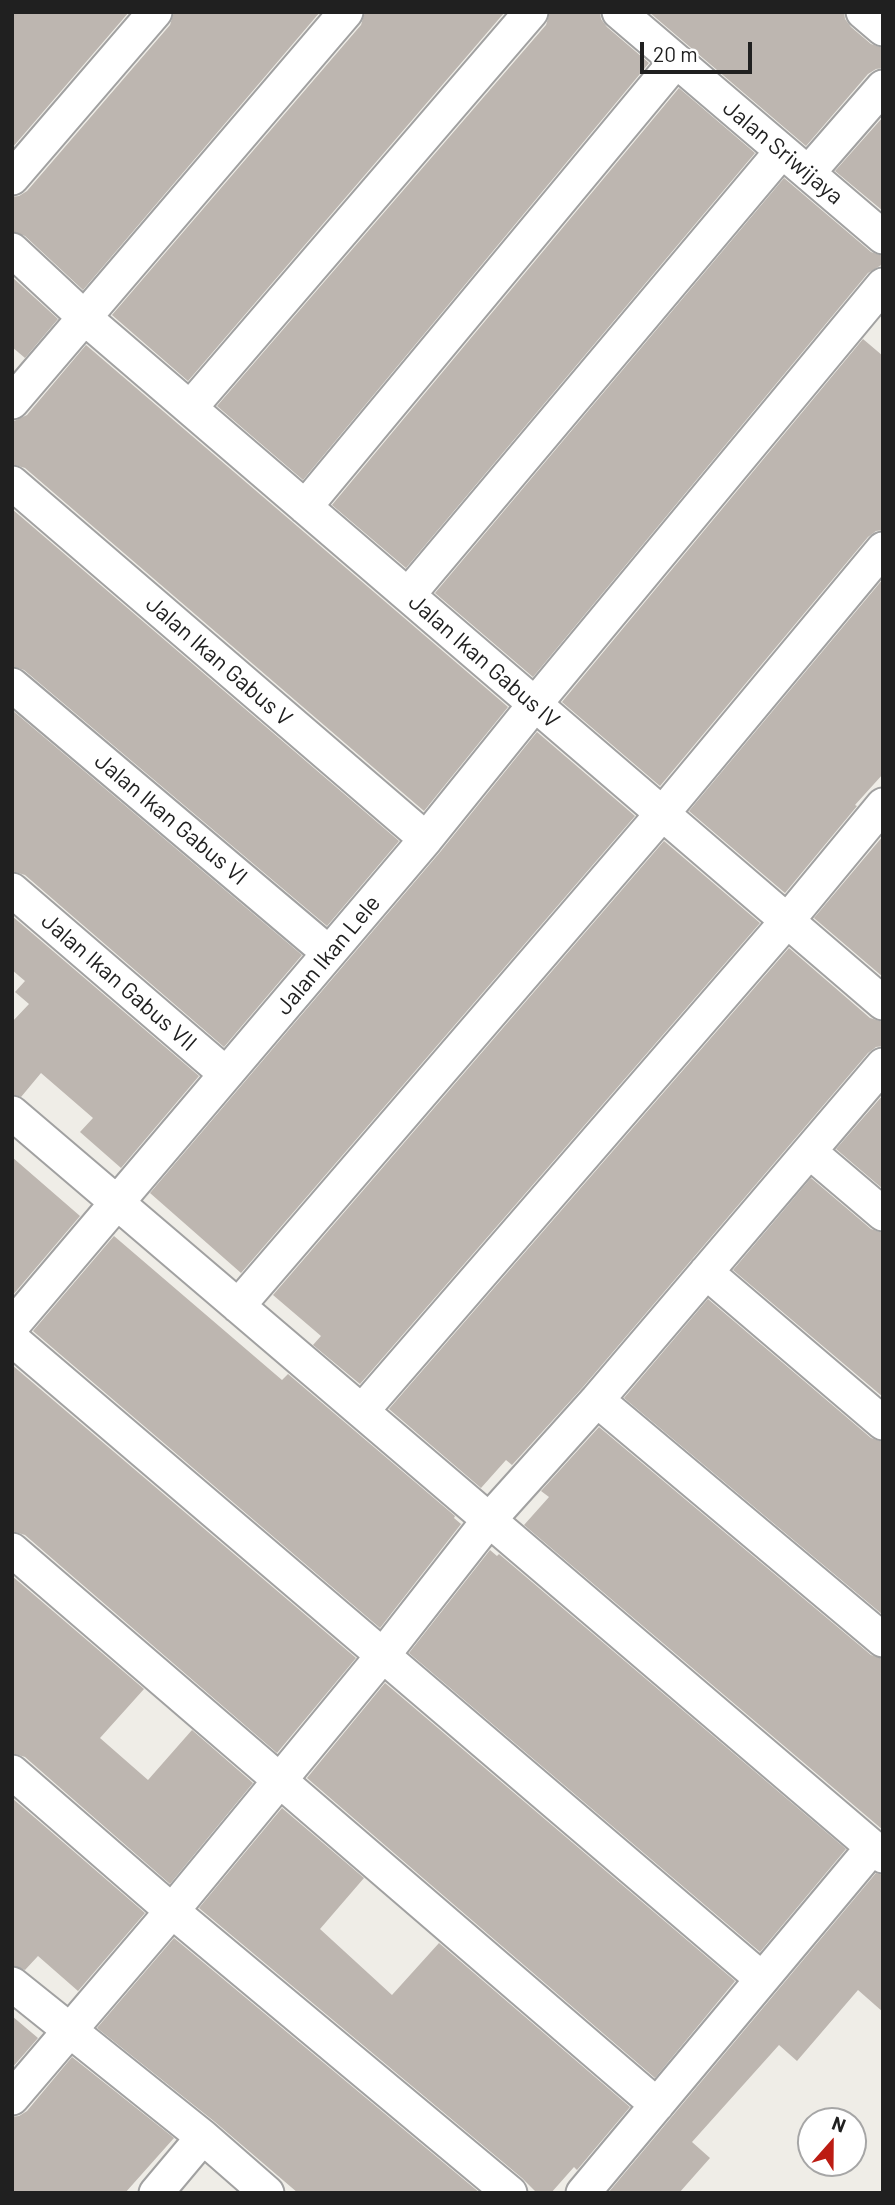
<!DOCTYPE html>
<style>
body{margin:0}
#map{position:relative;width:895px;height:2205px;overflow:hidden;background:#efede7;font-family:Barlow,sans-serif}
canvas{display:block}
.frame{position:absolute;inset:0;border:14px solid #202020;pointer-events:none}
.north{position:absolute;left:797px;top:2107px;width:70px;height:70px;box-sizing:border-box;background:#fff;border:2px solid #a6a6a6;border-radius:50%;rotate:21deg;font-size:19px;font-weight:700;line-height:28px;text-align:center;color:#202020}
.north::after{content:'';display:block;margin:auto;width:24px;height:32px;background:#bc1c13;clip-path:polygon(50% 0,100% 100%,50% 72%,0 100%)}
.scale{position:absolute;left:640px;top:42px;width:112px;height:32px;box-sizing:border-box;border:4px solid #202020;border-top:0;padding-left:9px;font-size:21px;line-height:24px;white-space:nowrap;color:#202020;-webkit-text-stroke:5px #fff;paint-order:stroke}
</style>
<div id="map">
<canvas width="895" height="2205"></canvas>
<div class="frame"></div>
<div class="north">N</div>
<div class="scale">20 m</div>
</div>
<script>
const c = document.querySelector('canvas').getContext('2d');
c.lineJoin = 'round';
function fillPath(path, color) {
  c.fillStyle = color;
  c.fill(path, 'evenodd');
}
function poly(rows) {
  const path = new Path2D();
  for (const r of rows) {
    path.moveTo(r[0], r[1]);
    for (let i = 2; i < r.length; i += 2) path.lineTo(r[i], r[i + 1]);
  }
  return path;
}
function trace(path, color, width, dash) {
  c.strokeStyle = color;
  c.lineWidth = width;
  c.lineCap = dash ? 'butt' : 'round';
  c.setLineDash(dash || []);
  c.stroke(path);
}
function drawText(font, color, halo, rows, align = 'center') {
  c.font = font + ' Barlow,sans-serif';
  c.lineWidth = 7;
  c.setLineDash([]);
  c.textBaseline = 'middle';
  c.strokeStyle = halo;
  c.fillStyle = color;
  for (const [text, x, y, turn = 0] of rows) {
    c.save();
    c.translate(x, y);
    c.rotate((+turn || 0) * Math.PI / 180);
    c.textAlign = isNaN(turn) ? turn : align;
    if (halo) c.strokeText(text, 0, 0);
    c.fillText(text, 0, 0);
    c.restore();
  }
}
const building = poly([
 [12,12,129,12,12,148],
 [174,12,320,12,83,290,25,236,12,231,12,197,19,196,27,191,170,25],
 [365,12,504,13,188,381,112,315,361,25],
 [550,12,600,12,601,19,607,27,649,63,303,480,217,406,546,25],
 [649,12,844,12,845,19,851,27,871,44,883,48,883,68,876,69,868,74,806,146],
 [679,88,755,153,406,568,332,505],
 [883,117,883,211,835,171],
 [784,178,871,252,883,256,883,264,868,273,533,677,435,593],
 [12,277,58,319,25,358,12,347],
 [863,339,883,356,883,530,876,531,868,537,660,786,562,702],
 [86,345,508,707,424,811,25,468,12,464,12,422,27,415],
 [12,509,399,841,327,926,24,670,12,666],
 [883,579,883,774,855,805,857,806,785,893,689,811],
 [12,710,302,955,224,1047,25,875,12,871],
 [537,732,635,816,241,1273,150,1193,441,851],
 [883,836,883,977,814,918],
 [664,841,760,923,360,1384,313,1345,321,1336,273,1295],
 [12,916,199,1076,121,1168,80,1132,93,1118,41,1073,21,1097,12,1094,12,1022,29,1004,15,992,25,981,12,970],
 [789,948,870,1018,883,1022,883,1046,876,1047,868,1053,583,1387,512,1465,506,1460,481,1488,389,1409],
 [883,1095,883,1189,836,1149],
 [12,1157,80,1216,12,1296],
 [811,1178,871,1229,883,1233,883,1397,733,1270],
 [114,1236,282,1380,288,1374,455,1516,454,1518,461,1524,380,1628,33,1331],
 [708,1299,871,1438,883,1442,883,1615,624,1398],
 [12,1365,356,1658,277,1753,25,1535,12,1531],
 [599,1427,871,1655,883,1659,883,1830,524,1525,549,1497,541,1491],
 [490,1550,497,1556,499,1554,846,1849,760,1952,409,1653],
 [12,1576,144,1689,100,1738,148,1780,192,1730,253,1783,170,1884,25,1757,12,1753],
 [385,1683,735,1981,655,2078,307,1778],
 [12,1798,145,1913,78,1991,38,1956,25,1970,12,1965],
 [282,1808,364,1878,320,1929,392,1995,439,1943,630,2107,577,2170,574,2167,551,2193,537,2193,522,2178,199,1908],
 [876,1873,883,1875,883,2012,858,1990,797,2061,779,2045,692,2142,710,2158,679,2193,608,2193],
 [174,1938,480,2193,298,2193,215,2122,97,2028],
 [12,2016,38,2038,12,2068],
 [72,2057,174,2138,125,2193,12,2193,12,2117,19,2116,27,2111]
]);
const minor = poly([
 [619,12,883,237],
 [863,12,883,29],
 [808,173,883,87],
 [12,178,155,12],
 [12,250,85,318,883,1003],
 [12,402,346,12],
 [190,408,531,12],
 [12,483,426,839],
 [305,507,676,61],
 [408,595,782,151],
 [12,685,329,953],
 [12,890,226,1074],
 [12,1113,883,1856],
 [810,1152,883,1214],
 [706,1272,883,1423],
 [238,1306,662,814,883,549],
 [12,1326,426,839,535,704,883,285],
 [12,1339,762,1979],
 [597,1400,883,1640],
 [362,1411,787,921,883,805],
 [12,1550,657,2105],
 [12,1772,172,1911,510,2193],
 [12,1984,203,2137,267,2193],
 [12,2098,172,1911,384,1654,489,1520,597,1400,883,1065],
 [156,2193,203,2137],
 [583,2193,872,1848]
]);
const streetNames = [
 ["Jalan Sriwijaya",783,152,40],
 ["Jalan Ikan Gabus V",219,661,41],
 ["Jalan Ikan Gabus IV",484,661,41],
 ["Jalan Ikan Gabus VI",171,819,40],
 ["Jalan Ikan Lele",328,955,-50],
 ["Jalan Ikan Gabus VII",119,982,41]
];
fillPath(building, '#bdb6b0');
trace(minor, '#a1a1a1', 37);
trace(minor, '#fff', 33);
drawText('23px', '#202020', '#fff', streetNames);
</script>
